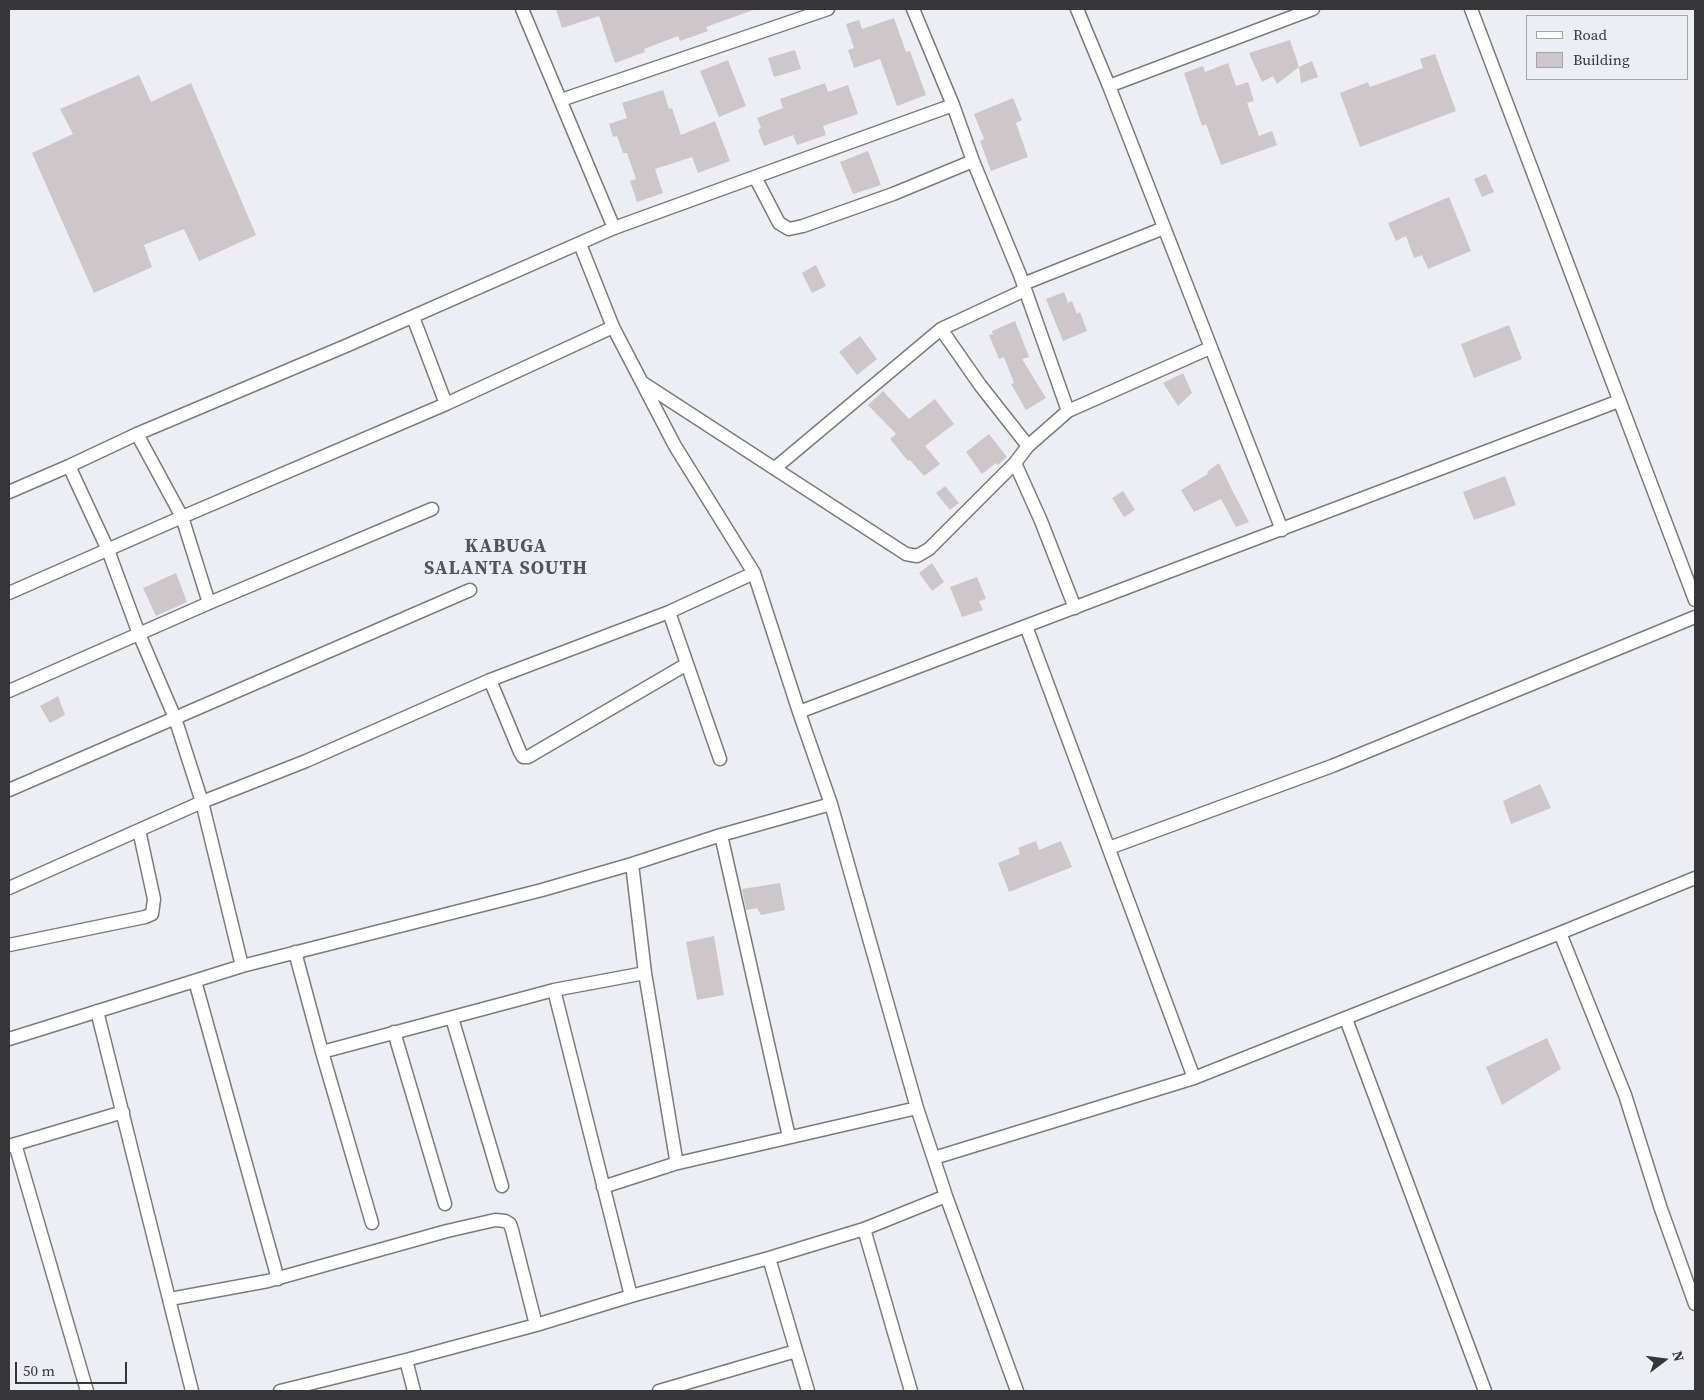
<!DOCTYPE html>
<style>
body{margin:0}
#map{position:relative;width:1704px;height:1400px;overflow:hidden;background:#ededf4;font-family:"Source Serif 4",serif}
canvas{display:block}
.frame{position:absolute;inset:0;border:10px solid #363638;pointer-events:none}
.legend{position:absolute;left:1526px;top:15px;width:162px;height:65px;box-sizing:border-box;background:#ededf4;border:1px solid #a4a4a9;margin:0;padding:6px 9px;list-style:none;font-size:15px;color:#363638}
.legend li{display:flex;align-items:center;gap:10px;height:25px}
.legend b{width:25px;border:1px solid #a4a4a9}
.north{position:absolute;left:1639px;top:1335px;width:50px;height:50px;-webkit-text-stroke:4px #ededf4;paint-order:stroke;rotate:75deg;font-size:14px;font-weight:700;line-height:20px;text-align:center;color:#363638}
.north::after{content:'';display:block;margin:auto;width:18px;height:22px;background:#363638;clip-path:polygon(50% 0,100% 100%,50% 72%,0 100%)}
.scale{position:absolute;left:15px;top:1362px;width:112px;height:22px;box-sizing:border-box;border:2px solid #363638;border-top:0;padding-left:6px;font-size:15px;line-height:18px;white-space:nowrap;color:#363638;-webkit-text-stroke:4px #ededf4;paint-order:stroke}
</style>
<div id="map">
<canvas width="1704" height="1400"></canvas>
<div class="frame"></div>
<ul class="legend">
<li><b style="height:6px;background:#fff"></b>Road</li>
<li><b style="height:14px;background:#cdc7ca"></b>Building</li>
</ul>
<div class="north">N</div>
<div class="scale">50 m</div>
</div>
<script>
const c = document.querySelector('canvas').getContext('2d');
c.lineJoin = 'round';
function fillPath(path, color) {
  c.fillStyle = color;
  c.fill(path, 'evenodd');
}
function poly(rows) {
  const path = new Path2D();
  for (const r of rows) {
    path.moveTo(r[0], r[1]);
    for (let i = 2; i < r.length; i += 2) path.lineTo(r[i], r[i + 1]);
  }
  return path;
}
function trace(path, color, width, dash) {
  c.strokeStyle = color;
  c.lineWidth = width;
  c.lineCap = dash ? 'butt' : 'round';
  c.setLineDash(dash || []);
  c.stroke(path);
}
function drawText(font, color, halo, rows, align = 'center') {
  c.font = font + ' "Source Serif 4",serif';
  c.lineWidth = 4;
  c.setLineDash([]);
  c.textBaseline = 'middle';
  c.strokeStyle = halo;
  c.fillStyle = color;
  for (const [text, x, y, turn = 0] of rows) {
    c.save();
    c.translate(x, y);
    c.rotate((+turn || 0) * Math.PI / 180);
    c.textAlign = isNaN(turn) ? turn : align;
    if (halo) c.strokeText(text, 0, 0);
    c.fillText(text, 0, 0);
    c.restore();
  }
}
const building = poly([
 [556,9,753,9,753,10,706,27,708,31,680,41,678,36,644,49,645,52,615,63,599,16,562,28],
 [894,18,906,52,910,51,926,95,897,106,880,59,854,68,848,50,854,48,846,24,859,20,862,29],
 [1290,40,1299,67,1277,84,1273,76,1262,82,1249,53],
 [795,50,801,69,774,77,768,58],
 [1435,54,1456,111,1360,147,1340,93,1368,82,1370,87,1423,68,1420,59],
 [728,60,746,106,719,117,700,71],
 [1312,61,1318,77,1301,83,1299,67],
 [1228,63,1236,86,1248,82,1254,101,1247,103,1259,136,1272,131,1277,145,1221,165,1206,124,1202,126,1184,73,1203,66,1205,72],
 [139,75,151,102,191,83,256,235,199,261,184,229,144,245,152,267,94,293,32,153,73,134,60,109],
 [825,83,828,92,848,85,858,114,823,126,826,135,797,145,793,135,764,146,758,130,761,128,757,118,783,108,780,99],
 [663,90,669,109,672,108,681,135,715,121,730,161,698,173,692,157,655,169,663,193,637,202,630,181,636,179,627,153,623,153,617,136,613,137,609,124,627,118,622,103],
 [1013,98,1022,120,1016,123,1028,157,991,171,980,141,984,139,974,114],
 [868,151,881,185,853,194,840,162],
 [1486,174,1494,192,1482,197,1474,179],
 [1449,197,1471,251,1428,269,1422,255,1414,258,1406,236,1396,241,1388,223],
 [816,265,826,286,812,293,802,273],
 [1064,292,1068,303,1072,301,1077,314,1080,312,1087,331,1063,341,1046,299],
 [1015,321,1029,357,1022,359,1046,398,1026,410,1011,384,1014,383,1004,357,999,359,989,335,993,334,992,331],
 [1509,325,1522,359,1474,378,1461,344],
 [860,336,877,359,857,375,839,352],
 [1183,373,1192,393,1178,406,1163,383],
 [883,391,909,419,935,399,954,424,925,446,940,464,924,476,910,460,908,461,890,439,896,434,868,405],
 [989,434,1007,457,998,465,996,463,982,474,966,452],
 [1219,463,1233,492,1249,522,1236,527,1221,499,1194,512,1181,490,1208,474,1207,472],
 [1505,476,1516,505,1474,520,1463,492],
 [945,486,959,503,950,510,936,493],
 [1123,491,1135,510,1124,517,1112,498],
 [932,563,944,582,932,591,919,573],
 [176,573,187,602,156,616,143,588],
 [977,577,986,599,979,601,983,610,962,617,950,587],
 [58,696,65,715,50,723,40,706],
 [1540,784,1551,808,1511,824,1503,801],
 [1036,841,1039,850,1061,841,1072,867,1009,892,998,863,1020,854,1018,848],
 [780,883,785,910,761,915,757,908,746,910,742,889],
 [714,936,724,995,697,1000,686,942],
 [1547,1038,1561,1069,1502,1105,1486,1067]
]);
const minor = poly([
 [522,9,614,228],
 [913,9,953,105,973,161,1020,275,1068,411],
 [1077,9,1109,86,1282,530],
 [1471,9,1695,600],
 [1109,86,1313,9],
 [561,100,828,9],
 [755,177,779,223,789,229,803,226,893,194,973,161],
 [580,244,613,327,675,446,754,573,799,712,831,804,917,1108,946,1196,1017,1391],
 [1023,284,1164,228],
 [413,317,446,404],
 [941,329,980,385,1028,446],
 [643,383,906,554,917,556,929,549,1015,463,1028,446,1068,411,1210,348],
 [137,434,182,517,209,603],
 [1015,463,1041,521,1075,608],
 [69,466,108,550,139,634,175,718,202,802,242,966],
 [775,468,941,329,1025,290],
 [9,492,69,466,137,434,348,345,614,228,953,105],
 [9,593,182,517,446,404,613,327],
 [669,612,720,759],
 [1026,626,1194,1078],
 [490,680,520,752,523,757,528,757,687,664],
 [9,691,209,603,432,509],
 [799,712,1619,401],
 [9,790,470,590],
 [721,835,789,1137],
 [1109,848,1332,766,1695,617],
 [632,864,645,973,676,1159,674,1164],
 [9,888,202,802,306,761,490,680,669,612,754,573],
 [1560,933,1625,1095,1661,1209,1695,1304],
 [9,945,145,917,152,914,154,899,139,830],
 [295,952,322,1052,372,1223],
 [195,981,278,1279],
 [554,990,631,1296],
 [97,1011,192,1391],
 [452,1018,502,1186],
 [1346,1019,1485,1391],
 [394,1032,445,1204],
 [9,1039,242,966,542,890,632,864,721,835,831,804],
 [322,1052,554,990,645,973],
 [15,1144,87,1391],
 [9,1146,123,1112],
 [934,1158,1194,1078,1560,933,1695,878],
 [603,1187,674,1164,917,1108],
 [864,1229,911,1391],
 [769,1258,808,1391],
 [170,1299,268,1281,447,1231,495,1220,505,1221,510,1224,512,1230,536,1325],
 [406,1360,414,1391],
 [280,1391,406,1360,536,1325,631,1296,769,1258,864,1229,946,1196],
 [659,1391,796,1351]
]);
const districtNames = [
 ["KABUGA",506,547],
 ["SALANTA SOUTH",506,569]
];
fillPath(building, '#cdc7ca');
trace(minor, '#7a7b80', 15);
trace(minor, '#fff', 12);
c.letterSpacing = '1px';
drawText('bold 19px', '#54555a', '#ededf4', districtNames);
c.letterSpacing = '0px';
</script>
